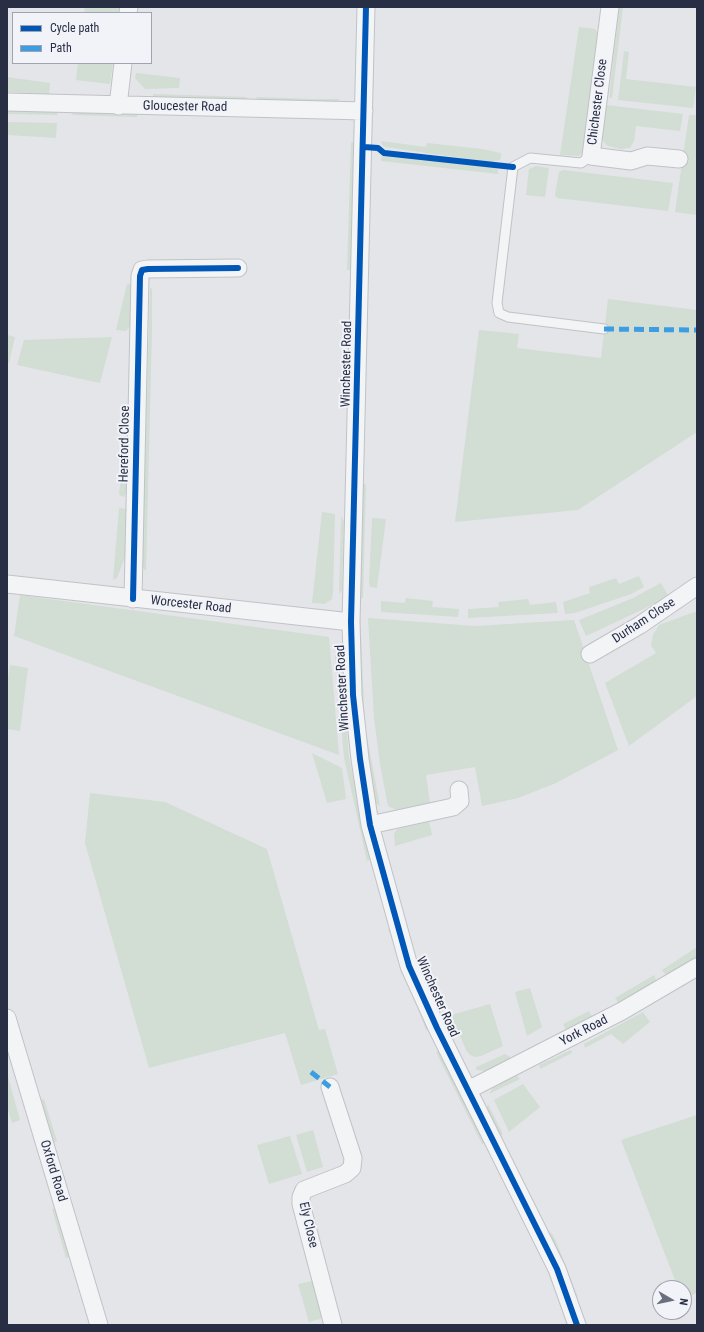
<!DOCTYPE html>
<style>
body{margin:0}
#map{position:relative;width:704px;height:1332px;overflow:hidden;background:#e4e5e9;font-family:"Roboto Condensed",sans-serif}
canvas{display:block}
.frame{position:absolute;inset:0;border:8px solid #282e44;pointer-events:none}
.legend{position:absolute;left:12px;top:12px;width:140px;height:52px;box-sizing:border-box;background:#f1f3f8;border:1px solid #a1a4b0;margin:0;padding:5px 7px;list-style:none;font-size:12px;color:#282e44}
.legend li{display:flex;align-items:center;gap:8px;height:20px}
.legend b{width:20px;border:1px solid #a1a4b0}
.north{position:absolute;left:652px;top:1280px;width:40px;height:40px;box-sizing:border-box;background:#f1f3f8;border:1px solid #a1a4b0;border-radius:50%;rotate:99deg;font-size:11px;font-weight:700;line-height:16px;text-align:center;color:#282e44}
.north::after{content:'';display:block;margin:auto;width:14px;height:18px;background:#6a6e7e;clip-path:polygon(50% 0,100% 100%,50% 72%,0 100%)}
</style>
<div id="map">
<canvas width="704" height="1332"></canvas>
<div class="frame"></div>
<ul class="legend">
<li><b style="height:5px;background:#0057b8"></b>Cycle path</li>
<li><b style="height:5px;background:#3d9de3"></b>Path</li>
</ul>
<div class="north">N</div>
</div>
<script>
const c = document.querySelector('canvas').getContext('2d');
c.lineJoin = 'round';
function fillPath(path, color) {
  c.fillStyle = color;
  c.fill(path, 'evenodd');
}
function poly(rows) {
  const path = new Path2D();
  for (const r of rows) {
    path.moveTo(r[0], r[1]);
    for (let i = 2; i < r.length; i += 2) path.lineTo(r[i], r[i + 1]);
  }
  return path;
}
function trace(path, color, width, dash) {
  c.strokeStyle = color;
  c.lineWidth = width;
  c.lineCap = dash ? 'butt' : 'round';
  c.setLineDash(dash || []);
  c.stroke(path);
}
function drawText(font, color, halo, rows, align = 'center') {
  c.font = font + ' "Roboto Condensed",sans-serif';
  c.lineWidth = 4;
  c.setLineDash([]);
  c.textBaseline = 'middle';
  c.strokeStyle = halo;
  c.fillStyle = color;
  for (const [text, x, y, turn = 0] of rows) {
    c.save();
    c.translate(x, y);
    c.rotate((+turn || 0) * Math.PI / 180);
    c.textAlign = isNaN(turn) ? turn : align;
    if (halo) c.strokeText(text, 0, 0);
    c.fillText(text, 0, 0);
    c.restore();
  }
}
const green = poly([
 [85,7,121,7,120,13,84,13],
 [619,7,623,7,612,98,609,98],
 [579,27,595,29,599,35,585,150,579,156,560,155],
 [624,51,629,52,626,79,696,87,693,108,618,100],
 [78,63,113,63,110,84,76,80],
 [136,73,180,78,179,88,145,89,135,78],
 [7,77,50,83,49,94,7,92],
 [153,94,247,97,244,102,153,99],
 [256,97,312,99,340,99,336,103,259,102],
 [606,105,683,114,680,131,636,126,634,141,630,148,621,149,608,146,603,141,601,133],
 [7,110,56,111,58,115,7,114],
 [71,111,138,112,137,117,73,115],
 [689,115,697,115,697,215,675,212],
 [7,122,57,123,56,138,7,135],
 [381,141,426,147,427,143,482,149,501,153,501,157,500,160,489,162,385,147,382,145],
 [351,142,356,142,351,270,347,270],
 [382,155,494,167,498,170,498,174,381,161],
 [536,166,549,168,545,197,526,195,529,169],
 [563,170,673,183,668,211,557,198,555,195,559,172],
 [127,284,131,284,132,324,126,331,116,330],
 [150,288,152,289,152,331,146,571,142,567],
 [608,299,697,310,697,432,578,510,455,522,479,330,519,334,517,348,601,358],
 [7,335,15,337,9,363,7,363],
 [112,337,100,383,17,365,24,340],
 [127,420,128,491,124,497,119,495],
 [363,484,366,484,363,598,360,598],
 [119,508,126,509,127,512,125,557,117,578,113,580],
 [322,512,335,514,333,593,332,599,325,604,312,603],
 [341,516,344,521,342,590,339,594],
 [372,518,386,519,377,588,370,587,369,583],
 [639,576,644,587,631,594,575,613,565,614,563,602,590,593,589,587,616,578,619,584],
 [661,583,669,597,586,636,579,620,633,598],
 [20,595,329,637,339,755,14,636],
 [406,598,433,601,432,607,459,609,458,617,381,612,381,601,405,603],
 [528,599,530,605,556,602,558,613,468,618,468,609,499,607,498,602],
 [357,611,360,614,365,726,380,806,375,803,362,727],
 [697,611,697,696,629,746,605,683,656,653,651,645,653,635,659,625],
 [368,618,475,626,574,620,618,750,556,783,518,798,482,806,475,767,426,775,430,803,396,810,388,806,387,801,380,764,374,718],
 [340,654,349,757,370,860,367,861,344,758,335,655],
 [10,665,28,668,20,731,7,729,7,685],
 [312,753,342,768,346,799,327,803],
 [90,793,165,802,267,849,319,1030,325,1029,338,1074,301,1085,285,1033,149,1068,85,843],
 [429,822,432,835,395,846,394,834,397,829],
 [390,928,429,1029,426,1030,388,929],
 [697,947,697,958,674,973,666,975,662,970],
 [654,975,657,982,620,1004,618,1003,615,998],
 [530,988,542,1027,527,1036,515,992],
 [490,1004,503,1046,481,1056,475,1057,470,1055,466,1050,451,1015],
 [589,1011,593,1018,566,1030,563,1024],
 [643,1012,650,1022,623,1044,611,1034,585,1048,584,1044],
 [439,1050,485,1143,482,1144,436,1052],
 [571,1050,572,1053,540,1069,539,1065],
 [505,1054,509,1056,510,1058,501,1065,485,1071,476,1070,476,1067],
 [7,1073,20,1120,12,1123,7,1107],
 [517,1075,520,1079,489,1094,494,1086],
 [523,1084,540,1107,509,1132,494,1100],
 [44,1099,57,1141,53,1143,41,1100],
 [488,1104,503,1134,499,1137,486,1110],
 [697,1115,697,1293,684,1298,684,1288,678,1288,621,1140],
 [313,1130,323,1167,307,1172,296,1135],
 [290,1136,302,1174,269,1184,257,1145],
 [56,1208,70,1257,66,1258,52,1209],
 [551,1232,556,1241,578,1297,574,1296,550,1236],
 [312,1281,323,1318,309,1322,298,1284]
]);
const service = poly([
 [591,156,581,163,530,158,513,167,497,303,499,313,508,317,604,329]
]);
const minor = poly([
 [366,7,351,622,353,695,360,759,370,825,409,966,437,1028,557,1269,577,1325],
 [610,7,591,156,631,161,647,156,679,159],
 [128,13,129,7],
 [7,102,364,111],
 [118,106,123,63],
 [7,584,351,622],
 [133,599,140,276,142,270,148,269,238,268],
 [590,654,640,625,697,586],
 [370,825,453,807,460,801,459,790],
 [7,1018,99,1325],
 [330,1087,353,1158,352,1168,345,1174,304,1190,301,1197,301,1204,333,1325],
 [468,1090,622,1011,697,967]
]);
const quiet = poly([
 [604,329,697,330],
 [311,1072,330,1087]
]);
const cycleway = poly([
 [366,7,351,622,353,695,360,759,370,825,409,966,437,1028,557,1269,577,1325],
 [364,147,378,148,384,153,513,167],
 [133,599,140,276,142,270,148,269,238,268]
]);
const streetNames = [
 ["Chichester Close",598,102,-83],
 ["Gloucester Road",185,107,1],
 ["Winchester Road",347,364,-89],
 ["Hereford Close",125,444,-89],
 ["Worcester Road",191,605,6],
 ["Durham Close",644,621,-33],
 ["Winchester Road",343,688,-93],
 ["Winchester Road",437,997,66],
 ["York Road",584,1031,-27],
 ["Oxford Road",53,1171,73],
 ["Ely Close",308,1225,77]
];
fillPath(green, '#d2ddd4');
trace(service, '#c1c2c7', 11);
trace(minor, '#c1c2c7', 19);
trace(service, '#f3f4f6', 9);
trace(minor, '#f3f4f6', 17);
trace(quiet, '#3d9de3', 5, [10, 5]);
trace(cycleway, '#0057b8', 6);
drawText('13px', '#282e44', '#f1f3f8', streetNames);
</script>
